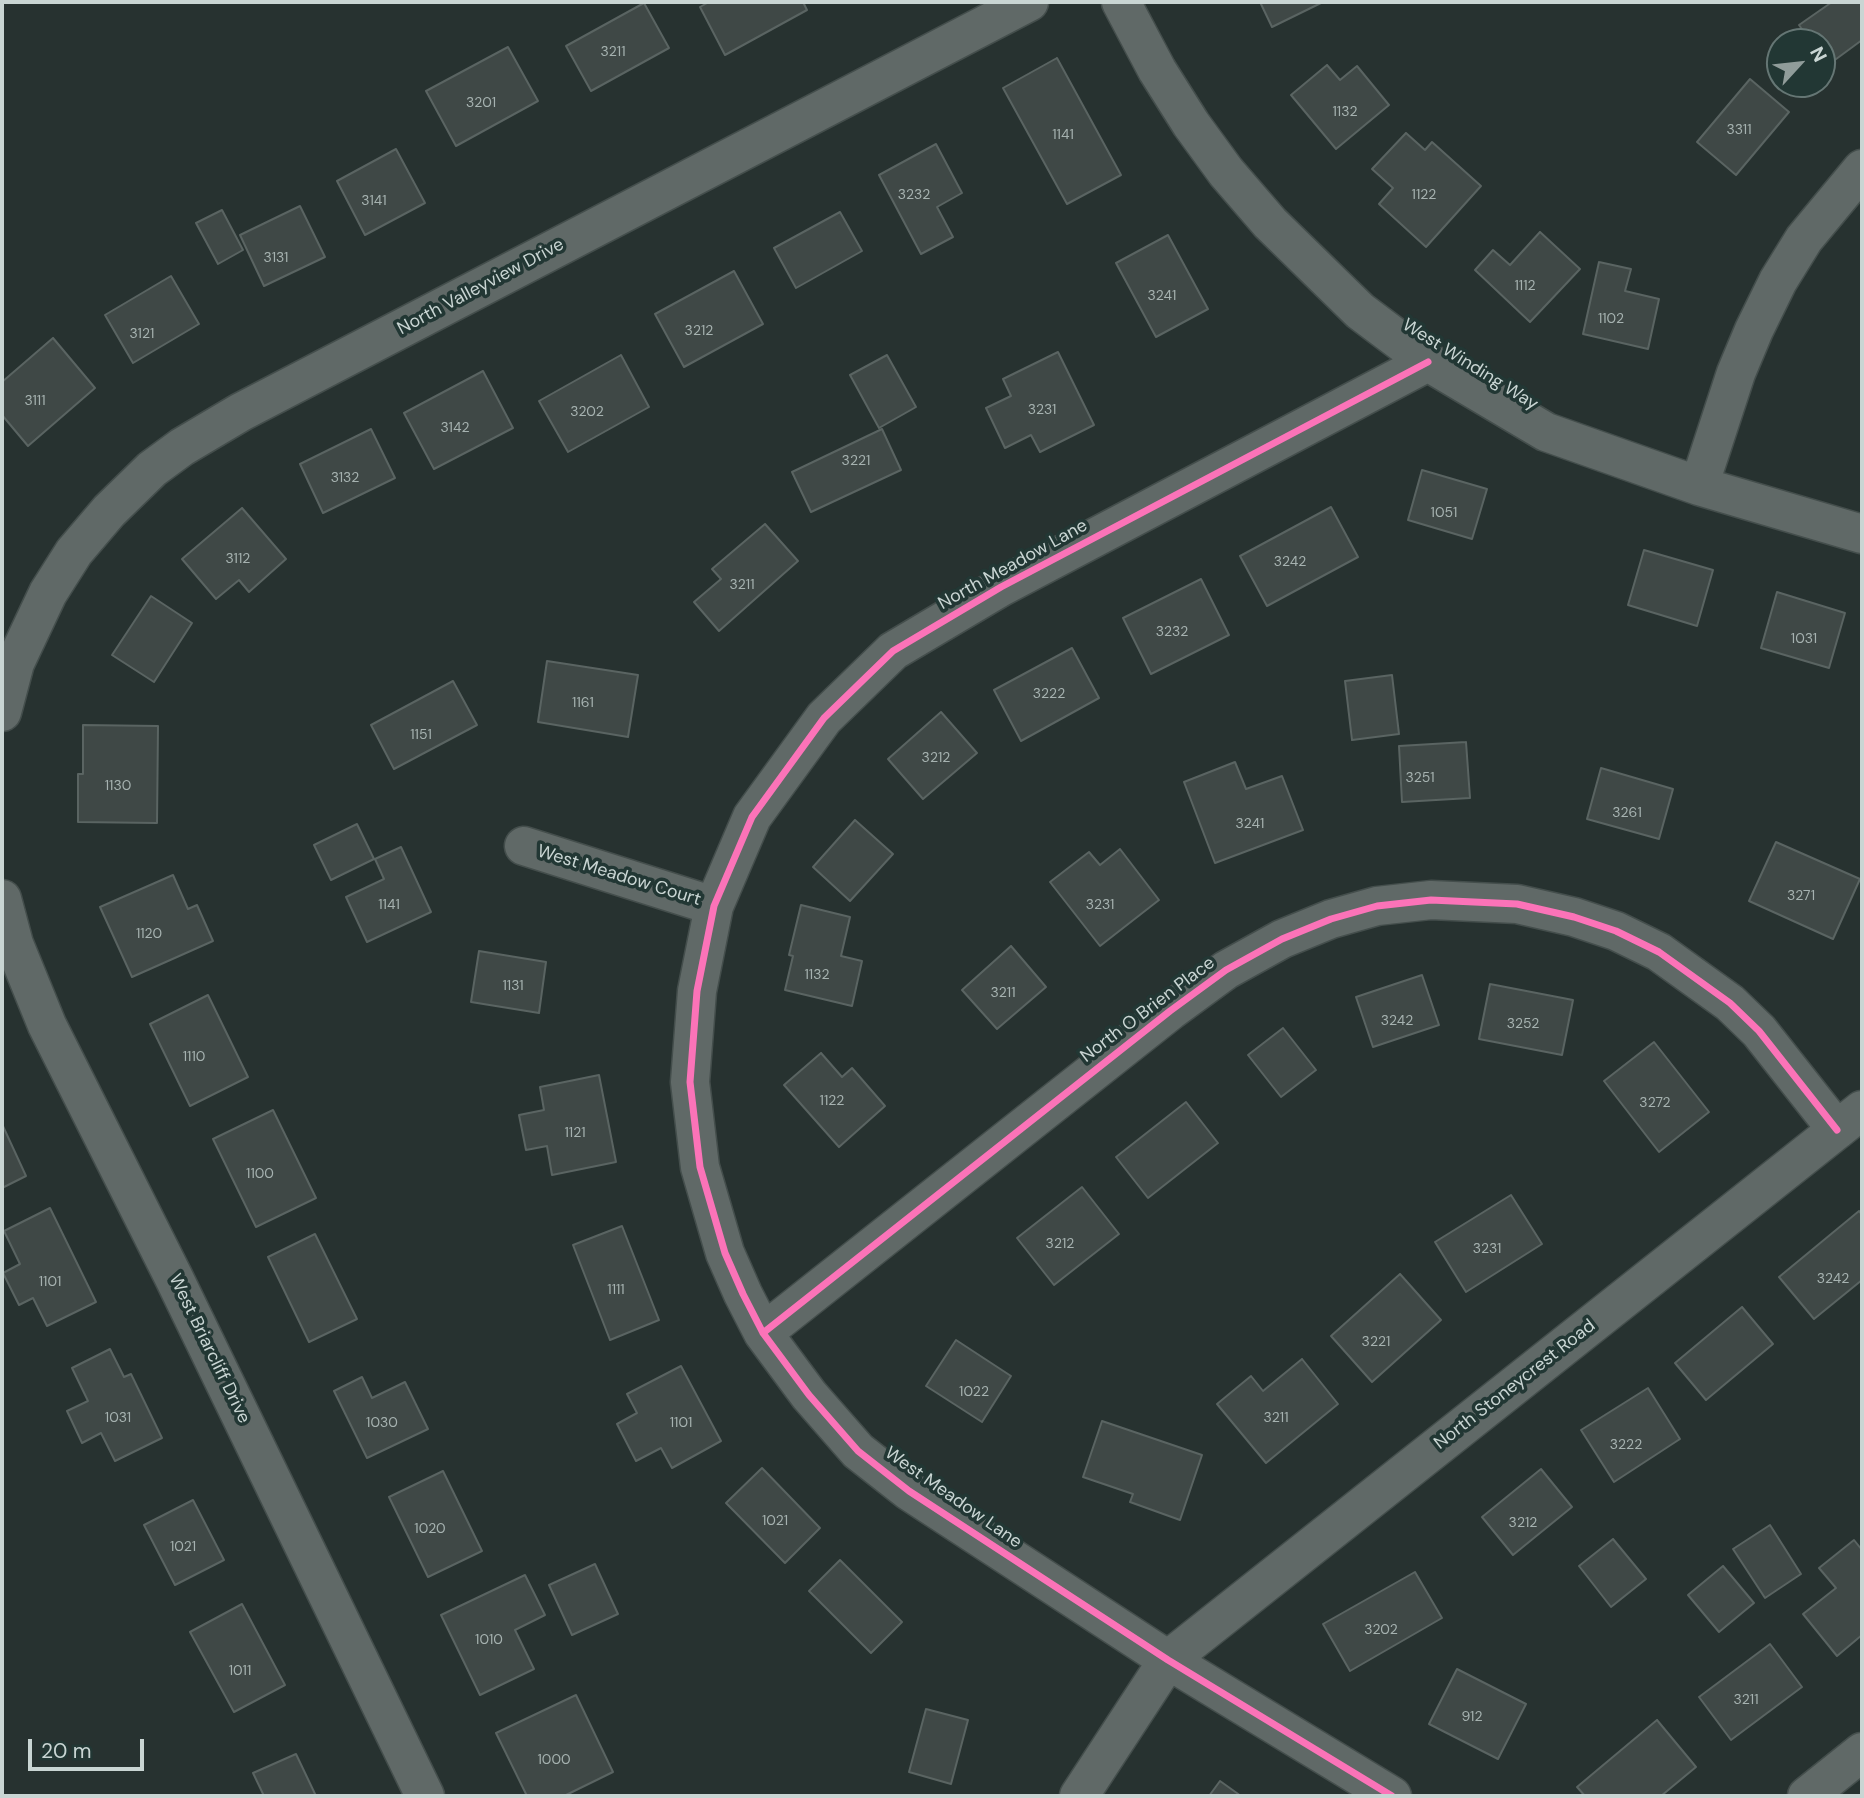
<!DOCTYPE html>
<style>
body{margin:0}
#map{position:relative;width:1864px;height:1798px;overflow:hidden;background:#273230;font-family:"DM Sans",sans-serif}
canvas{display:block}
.frame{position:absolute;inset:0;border:4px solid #c9d5d3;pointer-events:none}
.north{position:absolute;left:1766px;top:28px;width:70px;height:70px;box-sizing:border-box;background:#223734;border:2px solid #657674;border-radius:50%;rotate:63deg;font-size:19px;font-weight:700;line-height:28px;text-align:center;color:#c9d5d3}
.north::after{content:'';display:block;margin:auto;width:24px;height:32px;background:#909c9a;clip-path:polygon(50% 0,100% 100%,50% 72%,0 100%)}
.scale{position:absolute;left:28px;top:1739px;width:116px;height:32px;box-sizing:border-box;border:4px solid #c9d5d3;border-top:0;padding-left:9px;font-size:21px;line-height:24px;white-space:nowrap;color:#c9d5d3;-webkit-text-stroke:5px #223734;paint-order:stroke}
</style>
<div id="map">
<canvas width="1864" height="1798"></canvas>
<div class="frame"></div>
<div class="north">N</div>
<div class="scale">20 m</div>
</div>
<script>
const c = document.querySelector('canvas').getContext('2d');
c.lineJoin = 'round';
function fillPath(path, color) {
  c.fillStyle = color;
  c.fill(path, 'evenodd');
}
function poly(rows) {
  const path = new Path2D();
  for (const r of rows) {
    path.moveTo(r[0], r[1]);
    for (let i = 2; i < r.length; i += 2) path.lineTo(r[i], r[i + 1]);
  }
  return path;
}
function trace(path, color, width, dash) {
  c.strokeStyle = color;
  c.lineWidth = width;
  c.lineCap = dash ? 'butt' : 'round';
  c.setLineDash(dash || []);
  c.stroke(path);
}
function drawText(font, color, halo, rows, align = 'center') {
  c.font = font + ' "DM Sans",sans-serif';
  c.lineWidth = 7;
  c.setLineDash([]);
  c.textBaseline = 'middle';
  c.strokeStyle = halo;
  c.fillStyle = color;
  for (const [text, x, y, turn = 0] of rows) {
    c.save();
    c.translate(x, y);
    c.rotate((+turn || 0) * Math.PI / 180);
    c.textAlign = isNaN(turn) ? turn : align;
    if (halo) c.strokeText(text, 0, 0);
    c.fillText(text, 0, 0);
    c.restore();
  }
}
const building = poly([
 [709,2,803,2,807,10,725,55,700,7,709,2],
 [1260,2,1323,2,1272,27,1260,2],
 [1832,2,1862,2,1862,40,1828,65,1822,57,1822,42,1811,42,1799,25,1832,2],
 [644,3,669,48,591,91,566,46,644,3],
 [508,47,538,101,456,146,426,91,508,47],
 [1057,58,1121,175,1067,204,1003,88,1057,58],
 [1327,65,1340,80,1357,66,1389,105,1336,149,1291,95,1327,65],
 [1750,79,1789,112,1736,175,1697,142,1750,79],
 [1406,133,1425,150,1432,142,1481,186,1426,247,1379,204,1393,188,1372,169,1406,133],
 [936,144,962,193,937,207,953,237,921,254,879,175,936,144],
 [396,149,425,203,365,235,337,181,396,149],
 [300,206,325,257,264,286,240,235,300,206],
 [222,210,243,250,218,264,196,223,222,210],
 [840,212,862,251,796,288,774,248,840,212],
 [1540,232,1580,269,1530,322,1475,270,1493,250,1510,265,1540,232],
 [1168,235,1208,309,1156,337,1116,263,1168,235],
 [1599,262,1631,269,1625,291,1659,299,1648,349,1583,334,1599,262],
 [734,271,763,324,684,367,655,314,734,271],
 [171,276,199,324,133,363,105,315,171,276],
 [53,338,95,388,28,446,2,415,2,382,53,338],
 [1058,352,1094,425,1040,452,1031,435,1005,448,986,408,1011,396,1003,379,1058,352],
 [621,355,649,407,568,452,539,401,621,355],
 [887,355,916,407,879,428,850,375,887,355],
 [483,371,513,428,434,469,404,413,483,371],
 [371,429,395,478,323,513,300,464,371,429],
 [882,429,901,470,811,512,792,472,882,429],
 [1422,470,1487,489,1472,539,1408,520,1422,470],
 [1331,507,1358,557,1267,606,1240,556,1331,507],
 [242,508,286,559,249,592,239,580,216,599,182,559,242,508],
 [765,524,798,561,719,631,694,602,721,579,712,569,765,524],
 [1644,550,1713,570,1697,626,1628,605,1644,550],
 [1201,579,1229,635,1151,674,1123,618,1201,579],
 [1777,592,1845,613,1829,668,1761,648,1777,592],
 [151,596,192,623,154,682,112,655,151,596],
 [1072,648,1099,698,1021,741,994,690,1072,648],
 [547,661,638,675,628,737,538,722,547,661],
 [1392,675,1399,734,1352,740,1345,681,1392,675],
 [453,681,477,725,394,769,371,725,453,681],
 [941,712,977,753,923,799,888,759,941,712],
 [83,725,158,726,157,823,78,822,78,774,83,774,83,725],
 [1466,742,1470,798,1402,802,1399,746,1466,742],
 [1235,762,1246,789,1282,776,1303,830,1215,863,1184,782,1235,762],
 [1601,768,1673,789,1659,839,1587,819,1601,768],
 [855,820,893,854,850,901,813,867,855,820],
 [357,824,374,859,331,880,314,845,357,824],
 [1776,842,1860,879,1833,939,1749,901,1776,842],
 [401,847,431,912,367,942,346,897,384,879,375,859,401,847],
 [1120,849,1159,900,1100,946,1050,882,1089,852,1100,865,1120,849],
 [173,875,188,909,197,905,213,941,132,977,100,907,173,875],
 [801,905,850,917,841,956,862,961,852,1006,785,990,793,956,789,955,801,905],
 [1011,946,1046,987,997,1029,962,990,1011,946],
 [479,951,546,962,539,1013,471,1002,479,951],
 [1422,975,1439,1025,1373,1047,1356,997,1422,975],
 [1490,984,1573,1000,1562,1055,1479,1039,1490,984],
 [208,995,248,1077,190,1106,150,1024,208,995],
 [1283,1028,1316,1070,1281,1097,1248,1055,1283,1028],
 [1654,1042,1709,1112,1659,1152,1604,1081,1654,1042],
 [821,1053,842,1077,852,1068,885,1106,839,1147,784,1085,821,1053],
 [599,1075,616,1162,552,1175,547,1146,526,1150,519,1115,544,1110,540,1087,599,1075],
 [1186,1102,1218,1143,1148,1198,1116,1157,1186,1102],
 [273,1110,316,1198,256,1227,213,1139,273,1110],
 [2,1124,26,1176,2,1188,2,1124],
 [1082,1187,1119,1234,1054,1285,1017,1238,1082,1187],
 [1511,1195,1542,1244,1466,1292,1435,1242,1511,1195],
 [50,1208,96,1302,47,1326,33,1298,19,1305,3,1273,20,1264,4,1231,50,1208],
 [1859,1211,1862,1215,1862,1280,1814,1319,1779,1277,1859,1211],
 [622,1226,659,1320,610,1340,573,1245,622,1226],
 [315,1234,357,1319,309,1342,268,1257,315,1234],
 [1400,1274,1441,1320,1372,1382,1331,1336,1400,1274],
 [1742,1307,1773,1344,1706,1400,1675,1363,1742,1307],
 [956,1340,1011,1376,982,1422,926,1386,956,1340],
 [110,1349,124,1377,131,1374,162,1438,115,1461,101,1433,82,1443,67,1411,88,1401,72,1368,110,1349],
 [1302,1359,1338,1404,1266,1463,1217,1404,1251,1376,1263,1391,1302,1359],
 [681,1366,721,1441,672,1468,661,1448,636,1461,617,1424,637,1413,627,1394,681,1366],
 [362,1377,372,1398,405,1382,428,1429,367,1458,334,1391,362,1377],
 [1648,1388,1680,1439,1614,1482,1581,1430,1648,1388],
 [1102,1421,1202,1455,1180,1520,1130,1502,1133,1494,1083,1477,1102,1421],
 [762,1468,820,1528,785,1563,726,1503,762,1468],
 [1541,1469,1572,1507,1513,1555,1482,1517,1541,1469],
 [443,1471,482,1551,428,1577,389,1497,443,1471],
 [193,1500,224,1560,175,1585,144,1525,193,1500],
 [1770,1525,1801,1574,1765,1598,1733,1549,1770,1525],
 [1613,1539,1646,1579,1611,1607,1579,1566,1613,1539],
 [1854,1540,1862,1550,1862,1635,1837,1656,1803,1614,1836,1588,1819,1568,1854,1540],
 [840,1560,902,1622,871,1653,809,1591,840,1560],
 [595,1564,618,1614,572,1635,549,1585,595,1564],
 [1723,1566,1754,1603,1719,1632,1688,1595,1723,1566],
 [1415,1572,1442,1618,1350,1671,1323,1624,1415,1572],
 [525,1575,545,1615,515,1630,534,1669,480,1695,441,1615,525,1575],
 [242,1604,285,1685,234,1712,190,1632,242,1604],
 [1770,1644,1802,1687,1731,1740,1699,1697,1770,1644],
 [1457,1669,1526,1704,1498,1759,1429,1724,1457,1669],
 [576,1695,613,1772,564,1796,527,1796,496,1733,576,1695],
 [926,1709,968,1720,951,1784,909,1772,926,1709],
 [1657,1720,1696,1767,1661,1796,1585,1796,1577,1787,1657,1720],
 [296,1754,316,1796,264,1796,253,1773,296,1754],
 [1220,1781,1241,1796,1209,1796,1220,1781]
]);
const street = poly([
 [1121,2,1157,70,1191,124,1226,172,1270,223,1360,311,1428,362,1546,432,1699,486,1862,534],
 [1699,486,1736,373,1754,330,1778,281,1804,239,1862,169],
 [2,712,15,663,48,593,74,552,109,511,152,469,182,447,241,412,1029,2],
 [524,846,714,906],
 [2,899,14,944,47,1025,174,1278,425,1796],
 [763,1333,1170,1011,1226,970,1282,939,1331,919,1377,906,1431,900,1517,904,1574,917,1616,931,1659,952,1730,1003,1759,1031,1837,1130],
 [1079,1796,1168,1660,1862,1110],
 [1392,1796,1168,1660,909,1491,858,1451,809,1395,763,1333,743,1294,725,1253,700,1167,690,1082,697,991,714,906,752,817,824,718,893,651,1001,587,1428,362],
 [1807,1796,1862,1752]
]);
const cycleway = poly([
 [763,1333,1170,1011,1226,970,1282,939,1331,919,1377,906,1431,900,1517,904,1574,917,1616,931,1659,952,1730,1003,1759,1031,1837,1130],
 [1392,1796,1168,1660,909,1491,858,1451,809,1395,763,1333,743,1294,725,1253,700,1167,690,1082,697,991,714,906,752,817,824,718,893,651,1001,587,1428,362]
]);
const numberNames = [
 ["3211",613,52],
 ["3201",481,103],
 ["1132",1345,112],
 ["3311",1739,130],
 ["1141",1063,135],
 ["3232",914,195],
 ["1122",1424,195],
 ["3141",374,201],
 ["3131",276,258],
 ["1112",1525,286],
 ["3241",1162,296],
 ["1102",1611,319],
 ["3212",699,331],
 ["3121",142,334],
 ["3111",35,401],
 ["3231",1042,410],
 ["3202",587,412],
 ["3142",455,428],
 ["3221",856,461],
 ["3132",345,478],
 ["1051",1444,513],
 ["3112",238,559],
 ["3242",1290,562],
 ["3211",742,585],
 ["3232",1172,632],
 ["1031",1804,639],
 ["3222",1049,694],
 ["1161",583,703],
 ["1151",421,735],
 ["3212",936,758],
 ["3251",1420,778],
 ["1130",118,786],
 ["3261",1627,813],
 ["3241",1250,824],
 ["3271",1801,896],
 ["1141",389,905],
 ["3231",1100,905],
 ["1120",149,934],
 ["1132",817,975],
 ["1131",513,986],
 ["3211",1003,993],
 ["3242",1397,1021],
 ["3252",1523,1024],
 ["1110",194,1057],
 ["1122",832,1101],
 ["3272",1655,1103],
 ["1121",575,1133],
 ["1100",260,1174],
 ["3212",1060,1244],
 ["3231",1487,1249],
 ["3242",1833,1279],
 ["1101",50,1282],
 ["1111",616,1290],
 ["3221",1376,1342],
 ["1022",974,1392],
 ["1031",118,1418],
 ["3211",1276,1418],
 ["1030",382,1423],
 ["1101",681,1423],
 ["3222",1626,1445],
 ["1021",775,1521],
 ["3212",1523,1523],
 ["1020",430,1529],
 ["1021",183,1547],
 ["3202",1381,1630],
 ["1010",489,1640],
 ["1011",240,1671],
 ["3211",1746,1700],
 ["912",1472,1717],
 ["1000",554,1760]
];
const streetNames = [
 ["North Valleyview Drive",481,287,-28],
 ["West Winding Way",1470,365,32],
 ["North Meadow Lane",1013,565,-29],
 ["West Meadow Court",619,876,17],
 ["North O Brien Place",1148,1010,-37],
 ["West Briarcliff Drive",209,1349,64],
 ["North Stoneycrest Road",1515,1385,-38],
 ["West Meadow Lane",953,1498,35]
];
fillPath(building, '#3f4846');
trace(building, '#5a6462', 2);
trace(street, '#444e4c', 41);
trace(street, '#606967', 38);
trace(cycleway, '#fb73b8', 7);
drawText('14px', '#a6b2b0', null, numberNames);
drawText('18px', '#c9d5d3', '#223734', streetNames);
</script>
